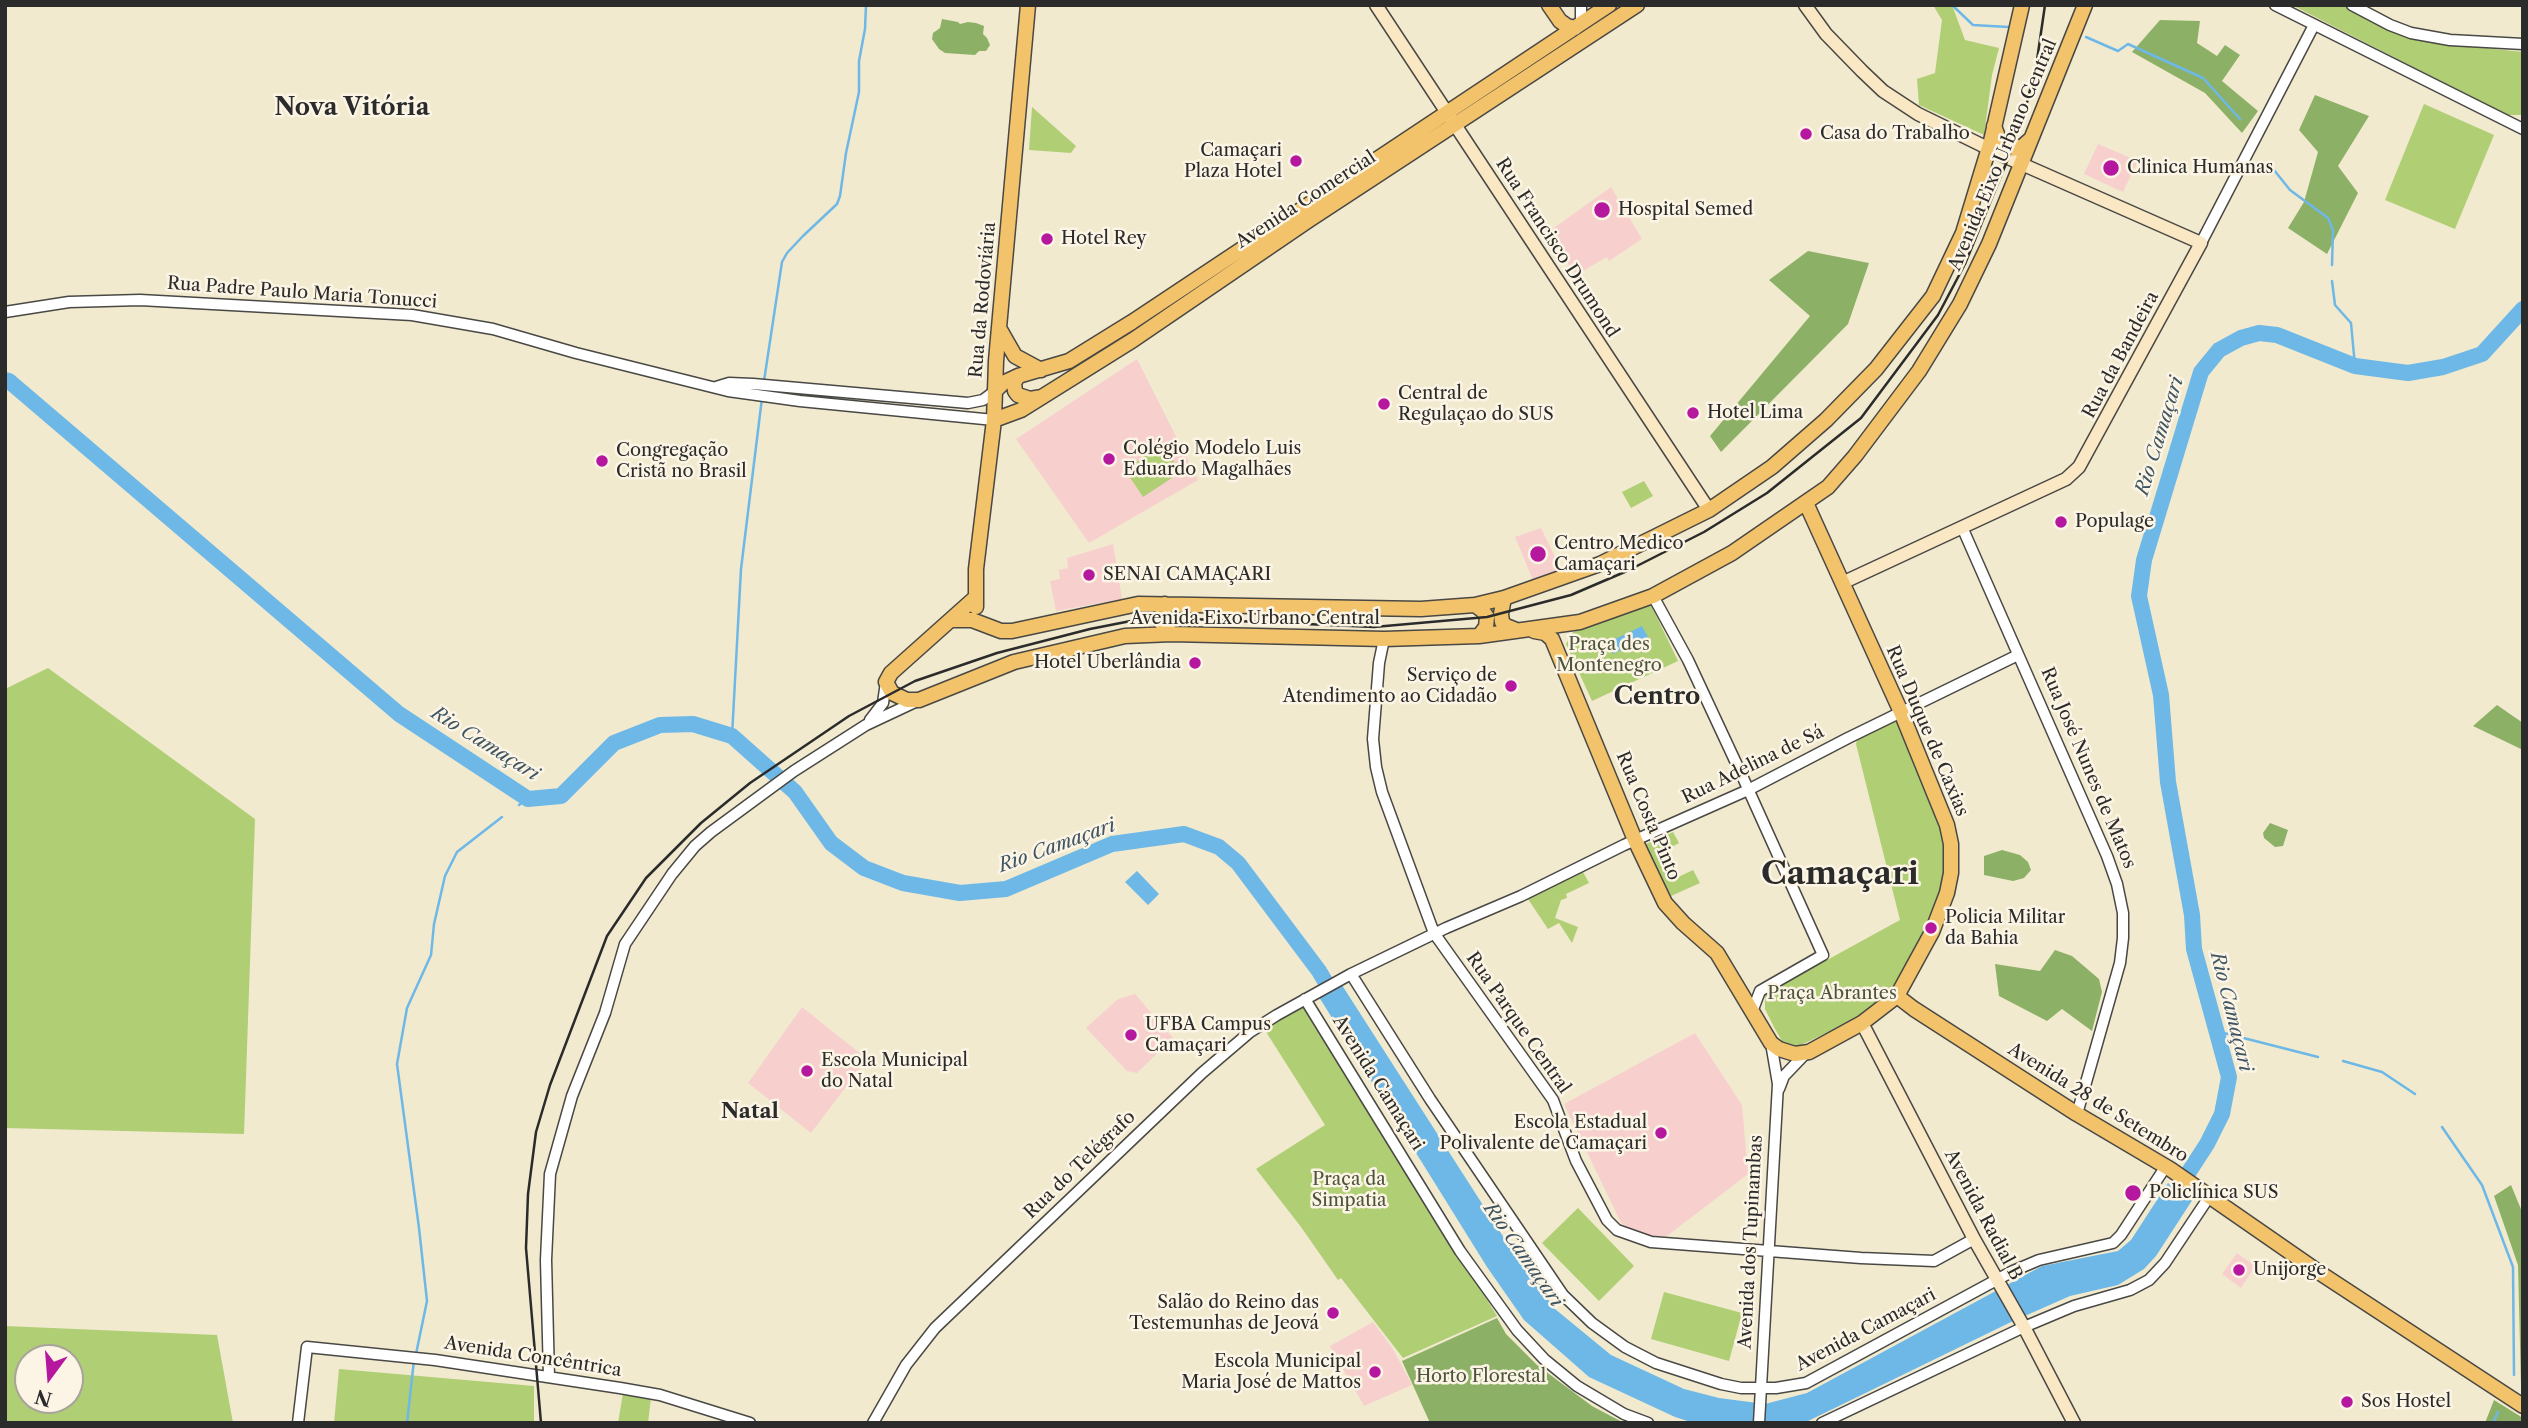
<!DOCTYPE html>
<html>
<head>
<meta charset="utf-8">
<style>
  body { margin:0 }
  #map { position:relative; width:2528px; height:1428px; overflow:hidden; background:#f1eacf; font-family:"Libre Caslon Text",serif }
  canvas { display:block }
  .frame { position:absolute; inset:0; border:7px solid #2b2b2b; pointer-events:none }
  .north { position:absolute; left:14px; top:1344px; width:70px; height:70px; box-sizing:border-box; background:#fcf5e5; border:2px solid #a8a49b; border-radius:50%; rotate:196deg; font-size:19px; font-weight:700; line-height:28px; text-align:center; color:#2b2b2b }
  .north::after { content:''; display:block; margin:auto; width:24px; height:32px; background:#b5179e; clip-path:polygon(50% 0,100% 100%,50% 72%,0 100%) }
</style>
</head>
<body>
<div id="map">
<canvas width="2528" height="1428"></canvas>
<div class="frame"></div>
<div class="north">N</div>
</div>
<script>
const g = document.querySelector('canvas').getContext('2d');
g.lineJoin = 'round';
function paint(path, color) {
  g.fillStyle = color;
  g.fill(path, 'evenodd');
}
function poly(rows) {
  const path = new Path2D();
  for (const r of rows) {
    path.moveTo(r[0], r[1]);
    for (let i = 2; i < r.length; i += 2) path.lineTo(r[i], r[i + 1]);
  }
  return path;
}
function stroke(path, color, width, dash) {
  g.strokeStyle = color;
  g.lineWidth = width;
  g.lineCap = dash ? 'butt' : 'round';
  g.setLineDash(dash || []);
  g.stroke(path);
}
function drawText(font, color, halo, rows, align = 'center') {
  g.font = font + ' "Libre Caslon Text",serif';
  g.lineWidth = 5;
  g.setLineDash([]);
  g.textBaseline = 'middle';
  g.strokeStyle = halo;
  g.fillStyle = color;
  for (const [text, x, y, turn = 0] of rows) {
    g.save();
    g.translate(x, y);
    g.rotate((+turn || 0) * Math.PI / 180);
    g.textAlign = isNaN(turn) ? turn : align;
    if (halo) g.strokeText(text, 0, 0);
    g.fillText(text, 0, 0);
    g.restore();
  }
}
const built = poly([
  [2098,144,2138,161,2123,192,2084,174],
  [1611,187,1642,239,1609,261,1607,257,1576,275,1547,233],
  [1137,359,1198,480,1089,543,1016,439],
  [1541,528,1562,571,1533,580,1515,537],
  [1113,544,1122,599,1056,611,1050,581,1060,579,1059,570,1068,568,1067,558],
  [1135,994,1173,1038,1137,1073,1127,1071,1086,1028,1118,999],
  [802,1007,867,1059,811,1133,748,1083],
  [1695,1033,1742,1105,1748,1174,1667,1236,1646,1238,1621,1223,1564,1104],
  [2237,1253,2255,1266,2241,1288,2222,1274],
  [1373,1322,1393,1349,1412,1385,1364,1406,1330,1346]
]);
const green = poly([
  [1933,5,1952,5,1965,40,1999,48,1992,75,1984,135,1919,105,1917,79,1935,73,1942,20],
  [2292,5,2346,5,2383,27,2428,42,2523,52,2523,115,2507,115],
  [2424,104,2494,135,2455,229,2385,200],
  [1032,107,1076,146,1071,153,1029,150],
  [1162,444,1181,472,1143,497,1125,470],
  [1644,481,1653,496,1631,508,1622,492],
  [1651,605,1678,661,1592,701,1566,644,1573,632],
  [48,668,255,819,244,1134,5,1128,5,689],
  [1900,719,1945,833,1947,865,1941,892,1933,915,1888,997,1863,1015,1795,1048,1784,1044,1775,1029,1765,1009,1765,994,1900,920,1856,744,1857,740],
  [1673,832,1679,843,1659,854,1672,880,1693,870,1700,883,1671,896,1644,845],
  [1583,872,1589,883,1566,894,1567,898,1561,900,1555,918,1578,927,1572,943,1559,923,1548,929,1528,899],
  [1303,998,1497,1316,1403,1358,1341,1278,1338,1280,1301,1227,1256,1169,1325,1125,1263,1027],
  [1578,1208,1634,1266,1599,1301,1542,1243],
  [1664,1292,1742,1313,1729,1361,1651,1339],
  [5,1326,217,1335,233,1423,5,1423],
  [28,1358,70,1358,70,1400,28,1400],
  [339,1369,534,1386,534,1423,334,1423],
  [623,1393,651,1398,648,1423,618,1423]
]);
const forest = poly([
  [942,19,958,22,960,24,968,22,976,23,984,26,983,34,987,38,990,45,986,51,979,51,975,55,945,53,939,49,932,39,933,33,940,28],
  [2160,20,2200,21,2197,43,2217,56,2225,45,2240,55,2222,81,2258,111,2242,133,2205,93,2132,52],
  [2315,95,2369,116,2338,166,2358,193,2327,254,2288,228,2304,202,2318,152,2299,130],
  [1808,251,1869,263,1848,324,1721,452,1710,436,1810,316,1769,280],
  [2497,705,2523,723,2523,750,2473,726],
  [2270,823,2288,830,2283,846,2275,847,2264,838,2263,833],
  [2002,850,2020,855,2028,862,2031,870,2024,878,2013,881,1984,875,1984,856],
  [2055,950,2072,956,2099,979,2102,992,2092,1031,2062,1009,2047,1021,1999,996,1995,964,2040,971],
  [2511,1185,2523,1214,2523,1386,2521,1385,2518,1265,2494,1196],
  [1497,1318,1506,1334,1537,1365,1592,1406,1624,1423,1430,1423,1402,1361],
  [2494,1400,2523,1418,2523,1423,2485,1423]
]);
const water = poly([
  [1642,626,1648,637,1613,654,1607,643],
  [1137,871,1159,894,1148,905,1125,882],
  [1340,982,1506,1241,1555,1309,1611,1355,1684,1389,1719,1398,1765,1404,1807,1393,2042,1266,2118,1251,2131,1240,2168,1183,2193,1199,2156,1256,2144,1269,2118,1285,2070,1296,2009,1323,1804,1423,1694,1423,1675,1417,1589,1377,1524,1320,1487,1267,1319,997]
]);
const stream = poly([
  [1952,5,1973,25,2008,27],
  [2086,37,2118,51,2128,44,2203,78,2240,119],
  [2270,165,2290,190,2328,218,2333,230,2332,265],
  [2332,281,2335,305,2351,323,2355,366],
  [764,381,782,262,787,253,803,236,837,204,840,196,846,153,859,92,859,61,865,29,866,5],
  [732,736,741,569,762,398],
  [519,805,528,799],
  [2216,1031,2318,1057],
  [2343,1061,2382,1072,2415,1094],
  [2442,1127,2482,1185,2513,1267,2514,1375],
  [416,1354,427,1301,419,1228,397,1064,407,1008,431,955,434,924,445,876,457,852,502,817],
  [407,1423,414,1360],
  [2493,1423,2498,1412]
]);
const river = poly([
  [5,380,9,381,399,714,528,799,561,796,614,743,660,725,693,724,732,736,795,792,831,843,864,868,903,883,960,893,1006,889,1112,844,1184,834,1219,847,1238,863,1319,971,1335,998],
  [2166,1207,2207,1144,2222,1114,2229,1077,2194,949,2192,915,2168,782,2161,695,2139,596,2144,560,2201,372,2219,350,2241,338,2259,333,2277,335,2355,366,2408,373,2443,367,2482,354,2523,309]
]);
const tertiary = poly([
  [1581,5,1581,23],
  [2275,5,2523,129],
  [2352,5,2390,25,2411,33,2450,40,2523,44],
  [2201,243,2314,25],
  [5,312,69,302,140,300,412,315,493,329,576,353,728,391,800,401,994,420],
  [716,387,729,383,753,384,968,403,983,400,995,391],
  [1962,527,2107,856,2117,884,2123,913,2123,938,2120,963,2077,1114],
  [1653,596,1688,660,1744,780,1823,955,1760,991,1752,1012],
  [1384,639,1379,663,1373,739,1376,767,1382,792,1431,925,1434,933,1553,1100,1576,1161,1607,1220,1617,1230,1651,1242,1861,1258,1934,1261,1974,1239],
  [870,720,883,703,886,682],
  [1351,974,1430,1099,1563,1295,1592,1323,1625,1347,1656,1363,1721,1384,1741,1388,1776,1388,1806,1383,2013,1271,2039,1260,2113,1243,2121,1235,2166,1166],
  [1305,999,1460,1251,1517,1330,1544,1359,1577,1386,1624,1414,1648,1423],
  [1779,1089,1784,1076,1807,1052],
  [549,1377,546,1260,550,1174,572,1096,605,1013,625,944,672,874,695,846,711,832,794,771,866,725,915,702],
  [298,1423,307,1347,435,1360,620,1388,660,1395,750,1423],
  [873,1423,906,1365,935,1328,1202,1073,1250,1032,1277,1015,1351,974,1446,928,1521,896,1624,845,1748,790,1848,738,2018,655],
  [1759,1423,1778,1084,1771,1043],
  [1822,1423,2024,1327,2074,1306,2130,1290,2149,1280,2165,1263,2209,1197]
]);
const secondary = poly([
  [1376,5,1709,510],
  [1805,5,1826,34,1862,71,1883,91,1918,114,2008,158,2201,243,2079,467,2066,479,1842,583],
  [1862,1023,1974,1239,2024,1327,2074,1423]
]);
const primary = poly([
  [1549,5,1560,21,1567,26,1575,28],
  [1994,126,2000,142,2012,149,2023,146,2031,139],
  [999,328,1015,356,1041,370],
  [1018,376,1014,383,1015,391,1018,395,1030,399,1042,397],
  [995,391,1003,383,1018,376,1069,361,1132,322,1609,5],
  [994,420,1021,410,1133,340,1309,220,1637,5],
  [975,598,891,673,886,682,892,693,907,700,919,700,1014,662,1125,636,1172,634,1384,639,1479,636,1580,622,1653,596,1732,553,1828,487,1855,456,1919,371,1960,304,1989,244,2085,5],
  [1504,598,1501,614,1502,622,1506,626,1516,630],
  [1165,604,1161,622,1172,634],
  [1475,605,1482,610,1487,617,1486,627,1479,636],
  [976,607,976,569,994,420,996,361,1028,5],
  [953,620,972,620,1001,631,1012,631,1138,604,1421,609,1475,605,1504,598,1600,564,1709,510,1772,467,1826,420,1876,369,1933,296,1963,233,1991,141,2022,5],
  [1534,631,1545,633,1552,639,1635,840,1665,903,1683,923,1717,953,1771,1043,1779,1049,1795,1054,1809,1052,1862,1023,1897,996,1932,932,1947,893,1951,873,1951,844,1947,825,1901,712,1806,503],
  [1897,996,1914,1009,2077,1114,2170,1169,2320,1273,2523,1406]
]);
const rail = poly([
  [541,1423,526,1248,528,1194,536,1132,550,1085,607,936,646,878,701,823,750,783,849,716,915,681,997,653,1090,629,1141,619,1192,619,1374,627,1487,617,1571,595,1627,571,1704,532,1767,493,1861,418,1938,315,1965,264,2012,149,2026,107,2037,60,2045,5]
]);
const markers = [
  [1806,134,7,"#b5179e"],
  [1296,161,7,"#b5179e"],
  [2111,168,9,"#b5179e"],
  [1602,210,9,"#b5179e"],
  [1047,239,7,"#b5179e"],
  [1384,404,7,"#b5179e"],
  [1693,413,7,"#b5179e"],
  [1109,459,7,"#b5179e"],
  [602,461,7,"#b5179e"],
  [2061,522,7,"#b5179e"],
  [1538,554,9,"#b5179e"],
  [1089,575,7,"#b5179e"],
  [1195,663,7,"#b5179e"],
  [1511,686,7,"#b5179e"],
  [1931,928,7,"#b5179e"],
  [1131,1035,7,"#b5179e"],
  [807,1071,7,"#b5179e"],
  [1661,1133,7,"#b5179e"],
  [2133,1193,9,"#b5179e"],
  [2239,1270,7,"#b5179e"],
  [1333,1313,7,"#b5179e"],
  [1375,1372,7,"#b5179e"],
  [2347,1402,7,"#b5179e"]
];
const poiNames = [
  ["Casa do Trabalho",1820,134],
  ["Camaçari",1282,151,"right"],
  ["Plaza Hotel",1282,172,"right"],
  ["Clinica Humanas",2127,168],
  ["Hospital Semed",1618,210],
  ["Hotel Rey",1061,239],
  ["Central de",1398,394],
  ["Regulaçao do SUS",1398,415],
  ["Hotel Lima",1707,413],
  ["Colégio Modelo Luis",1123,449],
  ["Eduardo Magalhães",1123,470],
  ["Congregação",616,451],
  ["Cristã no Brasil",616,472],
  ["Populage",2075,522],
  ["Centro Medico",1554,544],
  ["Camaçari",1554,565],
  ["SENAI CAMAÇARI",1103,575],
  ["Hotel Uberlândia",1181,663,"right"],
  ["Serviço de",1497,676,"right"],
  ["Atendimento ao Cidadão",1497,697,"right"],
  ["Policia Militar",1945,918],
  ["da Bahia",1945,939],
  ["UFBA Campus",1145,1025],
  ["Camaçari",1145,1046],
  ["Escola Municipal",821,1061],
  ["do Natal",821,1082],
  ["Escola Estadual",1647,1123,"right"],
  ["Polivalente de Camaçari",1647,1144,"right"],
  ["Policlínica SUS",2149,1193],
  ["Unijorge",2253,1270],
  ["Salão do Reino das",1319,1303,"right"],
  ["Testemunhas de Jeová",1319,1324,"right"],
  ["Escola Municipal",1361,1362,"right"],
  ["Maria José de Mattos",1361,1383,"right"],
  ["Sos Hostel",2361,1402]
];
const streetNames = [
  ["Avenida Eixo Urbano Central",2003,155,-67],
  ["Avenida Comercial",1306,200,-33],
  ["Rua Francisco Drumond",1557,248,57],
  ["Rua Padre Paulo Maria Tonucci",302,293,4],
  ["Rua da Rodoviária",983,300,-85],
  ["Rua da Bandeira",2121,355,-62],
  ["Avenida Eixo Urbano Central",1255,619],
  ["Rua Duque de Caxias",1927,731,67],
  ["Rua Adelina de Sá",1753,765,-26],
  ["Rua José Nunes de Matos",2088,768,67],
  ["Rua Costa Pinto",1648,816,67],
  ["Rua Parque Central",1518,1023,55],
  ["Avenida Camaçari",1378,1083,58],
  ["Avenida 28 de Setembro",2098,1103,32],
  ["Rua do Telégrafo",1080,1165,-44],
  ["Avenida Radial B",1983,1215,62],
  ["Avenida dos Tupinambas",1751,1242,-87],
  ["Avenida Camaçari",1866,1330,-28],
  ["Avenida Concêntrica",533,1357,9]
];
const parkNames = [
  ["Praça des",1609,645],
  ["Montenegro",1609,666],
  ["Praça Abrantes",1832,994],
  ["Praça da",1349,1180],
  ["Simpatia",1349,1201],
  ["Horto Florestal",1481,1377]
];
const waterNames = [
  ["Rio Camaçari",2160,436,-73],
  ["Rio Camaçari",485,744,32],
  ["Rio Camaçari",1057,846,-20],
  ["Rio Camaçari",2231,1012,76],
  ["Rio Camaçari",1523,1255,55]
];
const quarterNames = [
  ["Natal",750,1112]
];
const districtNames = [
  ["Nova Vitória",352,108],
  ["Centro",1657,697]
];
const townNames = [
  ["Camaçari",1840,875]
];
paint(built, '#f7d0ce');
paint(green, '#b0ce74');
paint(forest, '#8cb166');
paint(water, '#6eb8e7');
stroke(stream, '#6eb8e7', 2.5);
stroke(river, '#6eb8e7', 16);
stroke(tertiary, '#494844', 13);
stroke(secondary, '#494844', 15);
stroke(primary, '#494844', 17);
stroke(tertiary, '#fff', 10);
stroke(secondary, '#fae7c3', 12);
stroke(primary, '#f2c36a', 14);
stroke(rail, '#2b2b2b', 2.5);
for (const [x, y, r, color] of markers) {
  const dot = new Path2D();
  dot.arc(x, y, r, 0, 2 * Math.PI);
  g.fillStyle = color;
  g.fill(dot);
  stroke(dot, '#fcf5e5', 2.5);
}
drawText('18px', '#2b2b2b', '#fcf5e5', poiNames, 'left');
drawText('18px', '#2b2b2b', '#fcf5e5', streetNames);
drawText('18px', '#4c543d', '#fcf5e5', parkNames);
drawText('italic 19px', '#3f5563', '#fcf5e5', waterNames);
drawText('bold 21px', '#2b2b2b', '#fcf5e5', quarterNames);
drawText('bold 24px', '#2b2b2b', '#fcf5e5', districtNames);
drawText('bold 32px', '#2b2b2b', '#fcf5e5', townNames);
</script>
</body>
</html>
